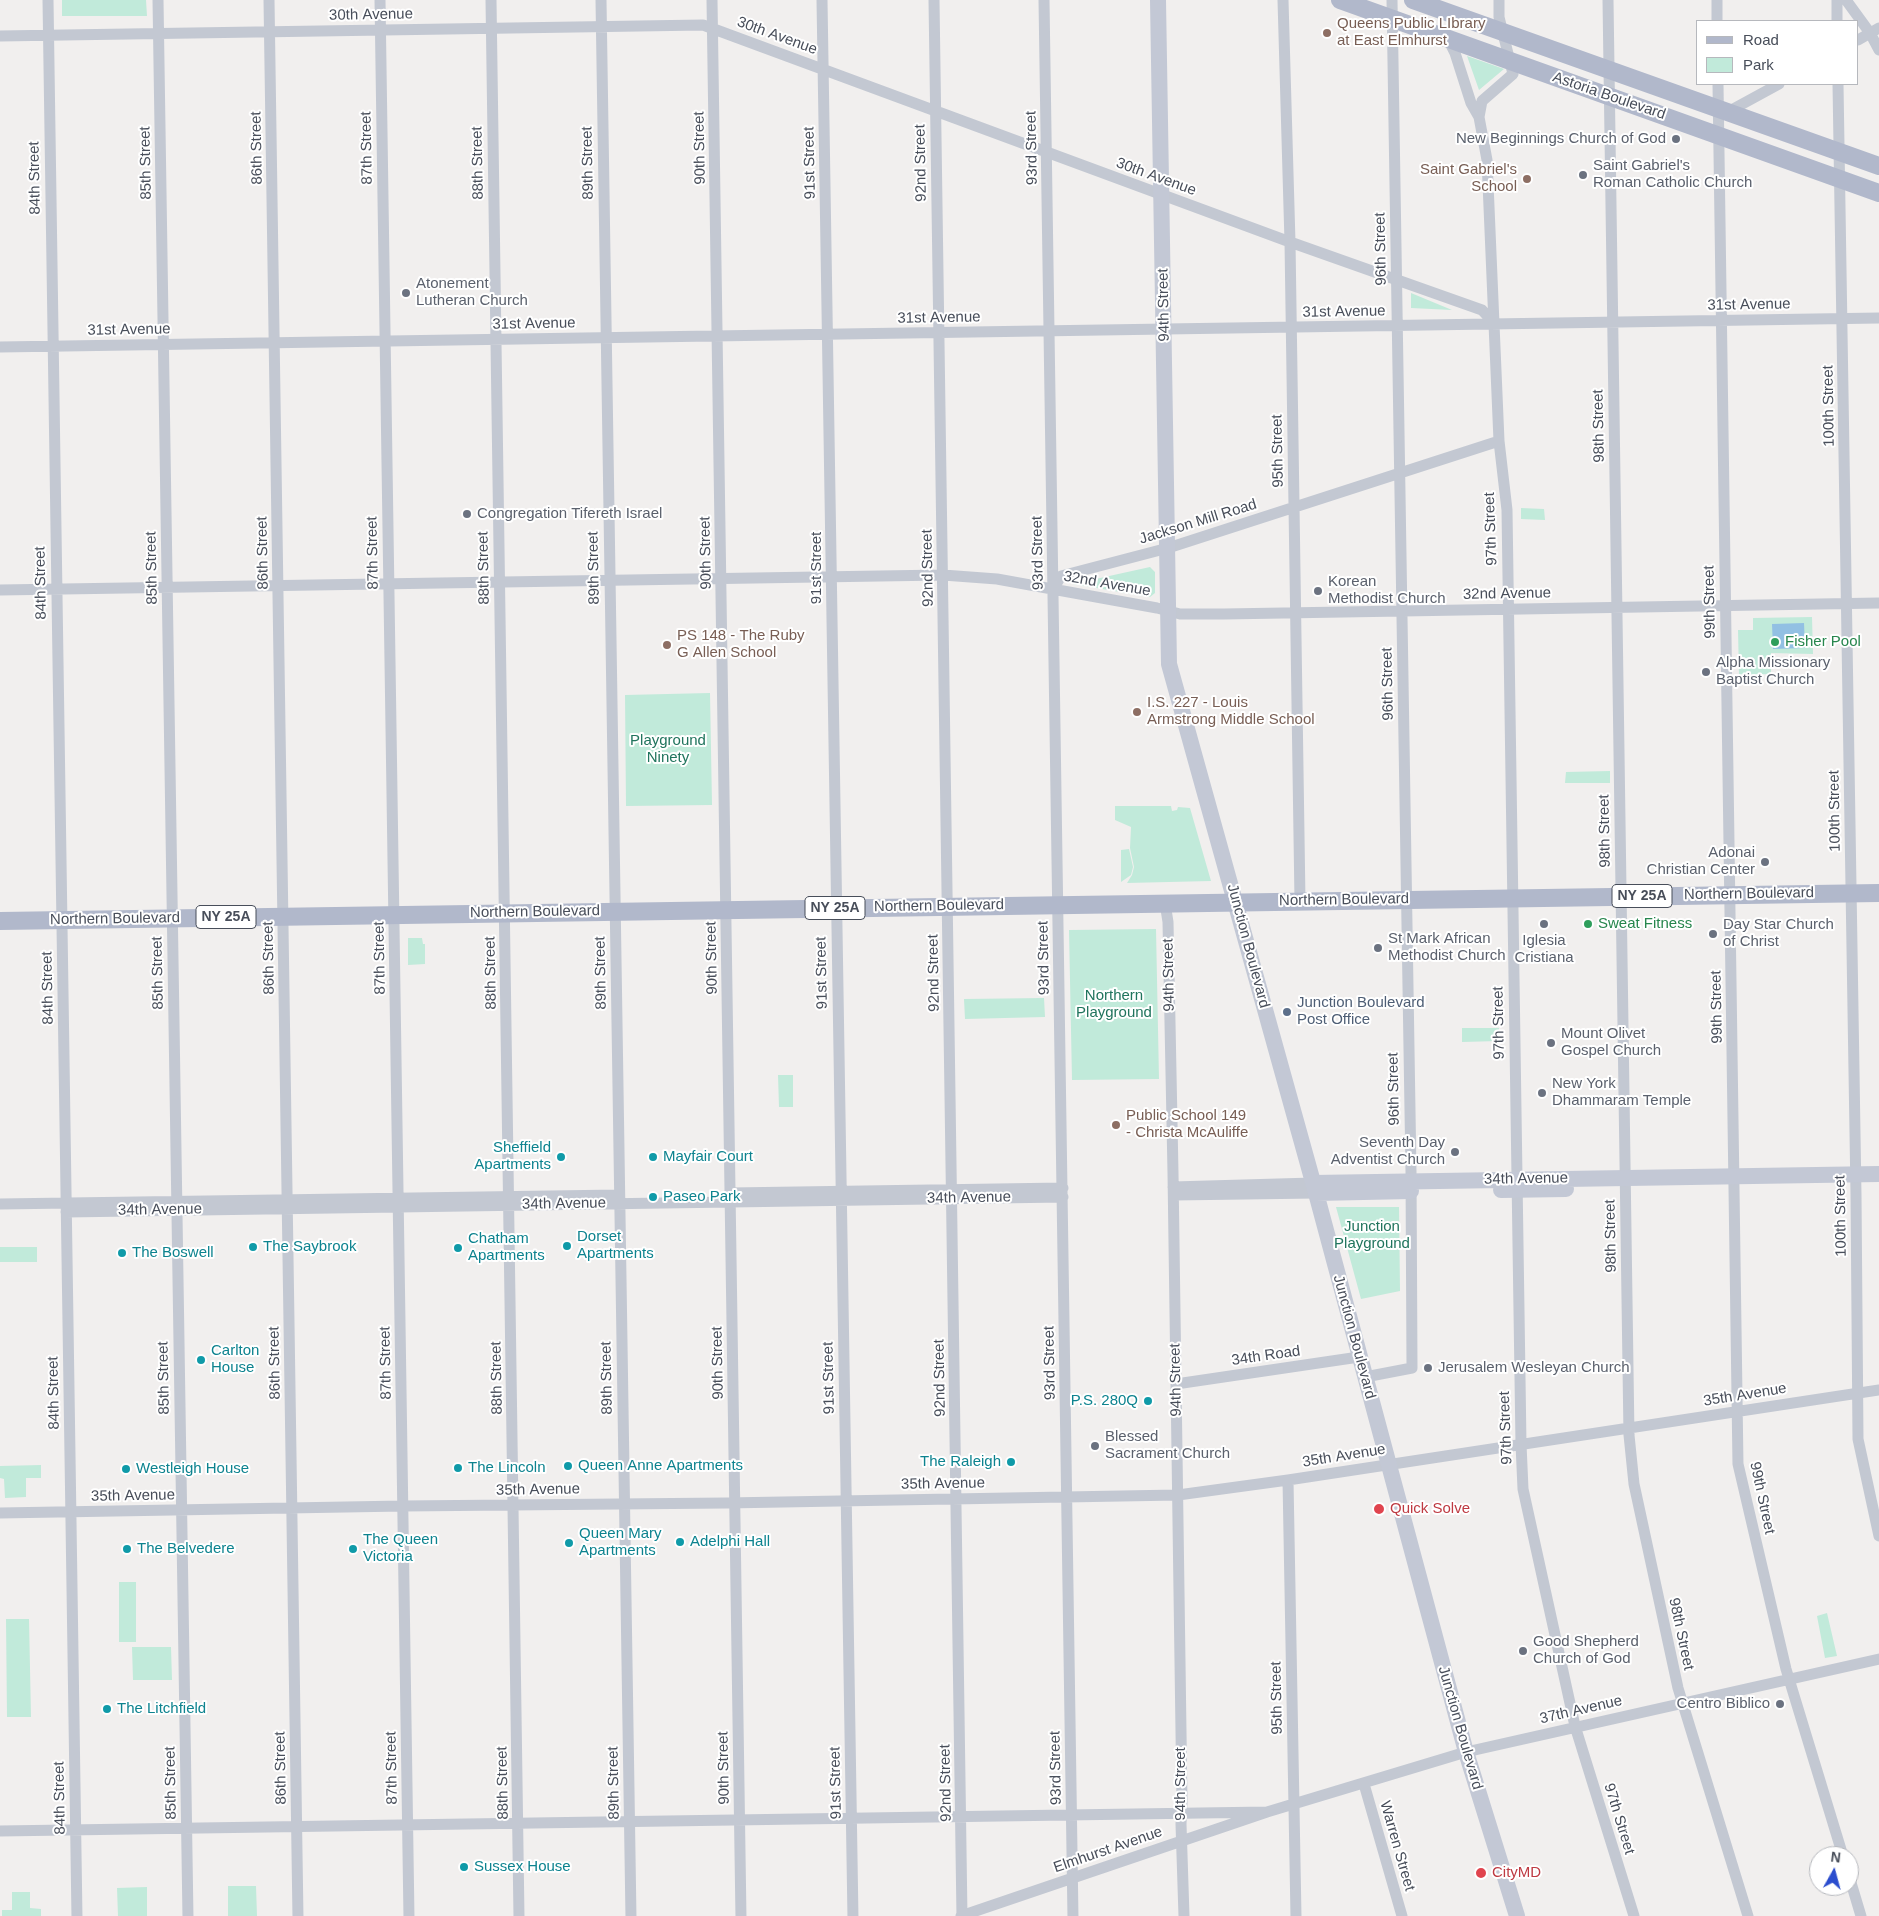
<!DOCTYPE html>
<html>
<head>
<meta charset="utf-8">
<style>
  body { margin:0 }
  #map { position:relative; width:1879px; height:1916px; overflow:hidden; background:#f1efee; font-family:Helvetica,sans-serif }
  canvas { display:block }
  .legend { position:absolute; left:1696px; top:20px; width:162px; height:65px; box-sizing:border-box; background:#fff; border:1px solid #b6b8bd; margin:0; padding:6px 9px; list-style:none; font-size:15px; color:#484e5a }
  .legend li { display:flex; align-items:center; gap:10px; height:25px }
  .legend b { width:25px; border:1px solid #b6b8bd }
  .north { position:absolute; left:1809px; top:1846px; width:50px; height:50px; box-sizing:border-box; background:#fff; border:1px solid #b6b8bd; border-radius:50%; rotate:7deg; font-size:14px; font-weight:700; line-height:20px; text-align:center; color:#484e5a }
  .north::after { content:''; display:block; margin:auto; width:18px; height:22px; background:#2b4dce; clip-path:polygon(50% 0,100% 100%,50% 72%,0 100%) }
</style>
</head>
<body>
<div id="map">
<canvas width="1879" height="1916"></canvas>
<ul class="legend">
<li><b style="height:6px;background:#b1b8cb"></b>Road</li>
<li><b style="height:14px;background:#c1eada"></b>Park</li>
</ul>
<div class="north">N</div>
</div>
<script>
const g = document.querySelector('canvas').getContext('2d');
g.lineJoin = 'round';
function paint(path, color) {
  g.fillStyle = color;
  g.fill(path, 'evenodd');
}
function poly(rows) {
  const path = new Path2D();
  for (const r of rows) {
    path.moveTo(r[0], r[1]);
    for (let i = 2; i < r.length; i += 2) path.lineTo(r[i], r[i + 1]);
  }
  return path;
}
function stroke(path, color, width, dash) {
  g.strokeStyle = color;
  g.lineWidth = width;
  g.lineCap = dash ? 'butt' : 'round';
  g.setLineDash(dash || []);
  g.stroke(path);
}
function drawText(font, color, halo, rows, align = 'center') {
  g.font = font + ' Helvetica,sans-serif';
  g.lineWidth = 4;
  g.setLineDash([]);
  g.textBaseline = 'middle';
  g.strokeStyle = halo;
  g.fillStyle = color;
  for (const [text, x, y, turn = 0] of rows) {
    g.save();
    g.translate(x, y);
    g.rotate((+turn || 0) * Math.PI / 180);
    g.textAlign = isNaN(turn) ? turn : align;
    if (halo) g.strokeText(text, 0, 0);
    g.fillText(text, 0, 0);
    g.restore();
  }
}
const green = poly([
  [62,0,146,0,147,16,62,16],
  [1467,56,1504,69,1479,90],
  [1411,293,1452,310,1411,308],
  [1521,508,1544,509,1545,520,1521,519],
  [1150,567,1155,572,1155,593,1150,597,1073,584],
  [1812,617,1813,654,1771,653,1771,674,1739,675,1738,630,1753,630,1753,618],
  [710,693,712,805,626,806,625,695],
  [1610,771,1610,783,1565,783,1566,772],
  [1115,806,1171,806,1172,811,1177,810,1178,807,1190,808,1211,881,1127,883,1132,875,1134,867,1130,848,1131,827,1115,820],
  [1129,849,1133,867,1131,875,1121,882,1121,850],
  [1156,929,1159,1079,1072,1080,1069,930],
  [408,938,422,938,423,944,425,944,425,964,408,965],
  [1044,998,1045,1017,965,1019,964,999],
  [1462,1028,1499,1028,1499,1041,1462,1042],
  [778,1075,793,1075,793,1107,779,1107],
  [1336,1207,1399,1207,1400,1291,1361,1299],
  [0,1247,37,1247,37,1262,0,1262],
  [41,1465,41,1478,26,1478,26,1497,5,1498,4,1479,0,1478,0,1466],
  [119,1582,136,1582,136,1642,119,1642],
  [1827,1613,1837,1656,1825,1658,1817,1616],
  [29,1619,31,1717,7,1717,6,1619],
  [132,1647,171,1647,172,1680,133,1680],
  [228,1886,256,1886,257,1916,228,1916],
  [147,1887,147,1916,118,1916,117,1888],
  [12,1892,30,1892,30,1908,41,1909,41,1916,2,1916,2,1910,12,1910]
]);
const water = poly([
  [1804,623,1805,648,1773,649,1772,624]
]);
const street = poly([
  [48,0,77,1916],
  [158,0,188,1916],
  [269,0,298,1916],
  [380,0,409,1916],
  [491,0,519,1916],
  [601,0,631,1916],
  [712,0,741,1916],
  [822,0,853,1916],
  [934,0,962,1916],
  [1044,0,1073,1916],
  [1283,0,1290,242,1300,901],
  [1608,0,1629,1435,1634,1484,1678,1688,1748,1916],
  [1717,0,1717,21],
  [1837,0,1837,21],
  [1846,0,1870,33,1879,50],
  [0,36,703,25,1290,242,1482,310,1495,324],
  [1448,39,1455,53,1471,103,1479,117,1487,160,1499,441,1507,510,1521,1444,1523,1489,1575,1726,1634,1916],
  [1858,40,1879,28],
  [1718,84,1738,1464,1786,1669,1843,1856],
  [1838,84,1856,1194,1858,1439,1879,1536],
  [1724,114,1779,84],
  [1479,117,1482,101,1513,74,1499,17,1499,0],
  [0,347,1879,318],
  [1054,588,1061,576,1168,548,1499,441],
  [0,590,943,575,997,579,1157,608,1180,614,1224,614,1879,603],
  [1165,903,1168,922,1173,1173,1182,1801,1181,1824,1184,1916],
  [1173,1187,1313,1183],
  [731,1193,1063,1188],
  [1174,1195,1316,1193],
  [0,1204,619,1195],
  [66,1212,1063,1197],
  [1365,1377,1412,1368,1411,1171,1392,0],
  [1176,1384,1359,1357],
  [1288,1480,1296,1916],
  [0,1513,403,1506,726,1503,1178,1495,1288,1480,1879,1390],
  [1364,1784,1402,1916],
  [0,1831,1267,1812],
  [1849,1876,1861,1916],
  [961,1916,1267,1812,1466,1752,1879,1659]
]);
const secondary = poly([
  [1158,0,1169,664,1316,1193,1466,1752,1517,1916],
  [1313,1183,1879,1174],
  [1501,1190,1566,1189],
  [1316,1193,1411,1191]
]);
const primary = poly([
  [1340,0,1879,193],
  [1413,0,1879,166],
  [0,921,1879,893]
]);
const markers = [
  [1327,33,5,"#8d6e63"],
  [1676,139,5,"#6b7280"],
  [1583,175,5,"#6b7280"],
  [1527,179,5,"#8d6e63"],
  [406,293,5,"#6b7280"],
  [467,514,5,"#6b7280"],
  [1318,591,5,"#6b7280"],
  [1775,642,5,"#2e9e5b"],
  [667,645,5,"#8d6e63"],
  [1706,672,5,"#6b7280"],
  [1137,712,5,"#8d6e63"],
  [1765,862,5,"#6b7280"],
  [1544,924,5,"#6b7280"],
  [1588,924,5,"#2e9e5b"],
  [1713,934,5,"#6b7280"],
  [1378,948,5,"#6b7280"],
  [1287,1012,5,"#5c6f8a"],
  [1551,1043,5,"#6b7280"],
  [1542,1093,5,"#6b7280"],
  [1116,1125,5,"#8d6e63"],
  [1455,1152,5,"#6b7280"],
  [561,1157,5,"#0f9aa8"],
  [653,1157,5,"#0f9aa8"],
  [653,1197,5,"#0f9aa8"],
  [567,1246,5,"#0f9aa8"],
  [253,1247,5,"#0f9aa8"],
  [458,1248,5,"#0f9aa8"],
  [122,1253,5,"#0f9aa8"],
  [201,1360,5,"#0f9aa8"],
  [1428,1368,5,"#6b7280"],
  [1148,1401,5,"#0f9aa8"],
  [1095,1446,5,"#6b7280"],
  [1011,1462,5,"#0f9aa8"],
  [568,1466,5,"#0f9aa8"],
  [458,1468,5,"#0f9aa8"],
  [126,1469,5,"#0f9aa8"],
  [1379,1509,6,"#e0444e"],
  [680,1542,5,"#0f9aa8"],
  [569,1543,5,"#0f9aa8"],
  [127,1549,5,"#0f9aa8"],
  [353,1549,5,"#0f9aa8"],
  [1523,1651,5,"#6b7280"],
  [1780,1704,5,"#6b7280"],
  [107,1709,5,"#0f9aa8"],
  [464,1867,5,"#0f9aa8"],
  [1481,1873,6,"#e0444e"]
];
const shields = [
  [1642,896,60],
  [835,908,60],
  [226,917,60]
];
const shieldNames = [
  ["NY 25A",1642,896],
  ["NY 25A",835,908],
  ["NY 25A",226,917]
];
const streetNames = [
  ["30th Avenue",371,15,-1],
  ["30th Avenue",777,36,20],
  ["Astoria Boulevard",1609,96,19],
  ["86th Street",257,148,-91],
  ["87th Street",367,148,-91],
  ["90th Street",700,148,-91],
  ["93rd Street",1032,148,-91],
  ["85th Street",146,163,-91],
  ["88th Street",478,163,-91],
  ["89th Street",588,163,-91],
  ["91st Street",810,163,-91],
  ["92nd Street",921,163,-91],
  ["30th Avenue",1156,177,20],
  ["84th Street",35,178,-91],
  ["96th Street",1381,249,-91],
  ["94th Street",1164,305,-91],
  ["31st Avenue",1749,305,-1],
  ["31st Avenue",1344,312,-1],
  ["31st Avenue",939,318,-1],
  ["31st Avenue",534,324,-1],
  ["31st Avenue",129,330,-1],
  ["100th Street",1829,406,-91],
  ["98th Street",1599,426,-91],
  ["95th Street",1278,451,-91],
  ["Jackson Mill Road",1198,522,-17],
  ["97th Street",1491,529,-92],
  ["86th Street",263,553,-91],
  ["87th Street",373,553,-91],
  ["90th Street",706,553,-91],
  ["93rd Street",1038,553,-91],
  ["85th Street",152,568,-91],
  ["88th Street",484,568,-91],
  ["89th Street",594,568,-91],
  ["91st Street",817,568,-90],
  ["92nd Street",928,568,-91],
  ["84th Street",41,583,-91],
  ["32nd Avenue",1107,584,10],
  ["32nd Avenue",1507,594,-1],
  ["99th Street",1710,602,-91],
  ["96th Street",1388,684,-91],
  ["100th Street",1835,811,-91],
  ["98th Street",1605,831,-91],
  ["Northern Boulevard",1749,894,-1],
  ["Northern Boulevard",1344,900,-1],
  ["Northern Boulevard",939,906,-1],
  ["Northern Boulevard",535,912,-1],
  ["Northern Boulevard",115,919,-1],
  ["Junction Boulevard",1248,946,75],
  ["86th Street",269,958,-91],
  ["87th Street",380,958,-91],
  ["90th Street",712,958,-91],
  ["93rd Street",1044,958,-91],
  ["85th Street",158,973,-91],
  ["88th Street",491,973,-91],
  ["89th Street",601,973,-91],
  ["91st Street",822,973,-91],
  ["92nd Street",934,973,-91],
  ["94th Street",1169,975,-91],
  ["84th Street",48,988,-91],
  ["99th Street",1717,1007,-91],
  ["97th Street",1499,1023,-91],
  ["96th Street",1394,1089,-91],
  ["34th Avenue",1526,1179,-1],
  ["34th Avenue",969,1198,-1],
  ["34th Avenue",564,1204,-1],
  ["34th Avenue",160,1210,-1],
  ["100th Street",1841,1216,-91],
  ["98th Street",1611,1236,-91],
  ["Junction Boulevard",1354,1337,75],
  ["34th Road",1266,1356,-8],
  ["86th Street",275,1363,-91],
  ["87th Street",386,1363,-91],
  ["90th Street",718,1363,-91],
  ["93rd Street",1050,1363,-91],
  ["85th Street",164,1378,-91],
  ["88th Street",497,1378,-91],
  ["89th Street",607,1378,-91],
  ["91st Street",829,1378,-91],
  ["92nd Street",940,1378,-91],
  ["94th Street",1176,1380,-91],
  ["84th Street",54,1393,-91],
  ["35th Avenue",1745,1395,-9],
  ["97th Street",1506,1428,-92],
  ["35th Avenue",1344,1456,-9],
  ["35th Avenue",943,1484,-1],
  ["35th Avenue",538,1490,-1],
  ["35th Avenue",133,1496,-1],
  ["99th Street",1762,1498,78],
  ["98th Street",1681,1634,78],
  ["95th Street",1277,1698,-91],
  ["37th Avenue",1581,1710,-13],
  ["Junction Boulevard",1460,1728,74],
  ["86th Street",281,1768,-91],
  ["87th Street",392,1768,-91],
  ["90th Street",724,1768,-91],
  ["93rd Street",1056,1768,-91],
  ["85th Street",171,1783,-91],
  ["88th Street",503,1783,-91],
  ["89th Street",614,1783,-91],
  ["91st Street",836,1783,-91],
  ["92nd Street",946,1783,-91],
  ["94th Street",1181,1784,-90],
  ["84th Street",60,1798,-91],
  ["97th Street",1619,1819,73],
  ["Warren Street",1397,1846,74],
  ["Elmhurst Avenue",1108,1850,-19]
];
const educationNames = [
  ["Queens Public LIbrary",1337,24],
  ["at East Elmhurst",1337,41],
  ["Saint Gabriel's",1517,170,"right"],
  ["School",1517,187,"right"],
  ["PS 148 - The Ruby",677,636],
  ["G Allen School",677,653],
  ["I.S. 227 - Louis",1147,703],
  ["Armstrong Middle School",1147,720],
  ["Public School 149",1126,1116],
  ["- Christa McAuliffe",1126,1133]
];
const worshipNames = [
  ["New Beginnings Church of God",1666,139,"right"],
  ["Saint Gabriel's",1593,166],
  ["Roman Catholic Church",1593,183],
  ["Atonement",416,284],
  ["Lutheran Church",416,301],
  ["Congregation Tifereth Israel",477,514],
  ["Korean",1328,582],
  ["Methodist Church",1328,599],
  ["Alpha Missionary",1716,663],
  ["Baptist Church",1716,680],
  ["Adonai",1755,853,"right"],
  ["Christian Center",1755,870,"right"],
  ["Day Star Church",1723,925],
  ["of Christ",1723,942],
  ["St Mark African",1388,939],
  ["Methodist Church",1388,956],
  ["Iglesia",1544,941,"center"],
  ["Cristiana",1544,958,"center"],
  ["Mount Olivet",1561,1034],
  ["Gospel Church",1561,1051],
  ["New York",1552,1084],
  ["Dhammaram Temple",1552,1101],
  ["Seventh Day",1445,1143,"right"],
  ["Adventist Church",1445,1160,"right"],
  ["Jerusalem Wesleyan Church",1438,1368],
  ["Blessed",1105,1437],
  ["Sacrament Church",1105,1454],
  ["Good Shepherd",1533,1642],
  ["Church of God",1533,1659],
  ["Centro Biblico",1770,1704,"right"]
];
const leisureNames = [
  ["Fisher Pool",1785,642],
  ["Sweat Fitness",1598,924]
];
const parkNames = [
  ["Playground",668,741],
  ["Ninety",668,758],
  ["Northern",1114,996],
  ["Playground",1114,1013],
  ["Junction",1372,1227],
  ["Playground",1372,1244]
];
const serviceNames = [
  ["Junction Boulevard",1297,1003],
  ["Post Office",1297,1020]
];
const cultureNames = [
  ["Sheffield",551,1148,"right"],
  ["Apartments",551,1165,"right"],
  ["Mayfair Court",663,1157],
  ["Paseo Park",663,1197],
  ["Dorset",577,1237],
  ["Apartments",577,1254],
  ["Chatham",468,1239],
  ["Apartments",468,1256],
  ["The Saybrook",263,1247],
  ["The Boswell",132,1253],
  ["Carlton",211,1351],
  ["House",211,1368],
  ["P.S. 280Q",1138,1401,"right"],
  ["The Raleigh",1001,1462,"right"],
  ["Queen Anne Apartments",578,1466],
  ["The Lincoln",468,1468],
  ["Westleigh House",136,1469],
  ["Queen Mary",579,1534],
  ["Apartments",579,1551],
  ["The Queen",363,1540],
  ["Victoria",363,1557],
  ["Adelphi Hall",690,1542],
  ["The Belvedere",137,1549],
  ["The Litchfield",117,1709],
  ["Sussex House",474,1867]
];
const healthNames = [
  ["Quick Solve",1390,1509],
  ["CityMD",1492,1873]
];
paint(green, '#c1eada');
paint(water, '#92c0e3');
stroke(street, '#c3c8d2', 11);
stroke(secondary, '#c3c8d5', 16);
stroke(primary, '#b1b8cb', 18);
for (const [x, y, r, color] of markers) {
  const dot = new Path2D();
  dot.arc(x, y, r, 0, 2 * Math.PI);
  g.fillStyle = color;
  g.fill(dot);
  stroke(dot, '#fff', 2);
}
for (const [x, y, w] of shields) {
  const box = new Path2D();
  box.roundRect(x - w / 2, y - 11.5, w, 23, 4);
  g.fillStyle = '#fff';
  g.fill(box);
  stroke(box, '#484e5a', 1);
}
drawText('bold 14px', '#484e5a', null, shieldNames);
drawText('15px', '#484e5a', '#fff', streetNames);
drawText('15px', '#785e54', '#fff', educationNames, 'left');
drawText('15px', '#5b616d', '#fff', worshipNames, 'left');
drawText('15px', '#27864d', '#fff', leisureNames, 'left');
drawText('15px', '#20745d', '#fff', parkNames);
drawText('15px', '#4e5e75', '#fff', serviceNames, 'left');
drawText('15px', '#0d838f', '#fff', cultureNames, 'left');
drawText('15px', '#be3a42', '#fff', healthNames, 'left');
</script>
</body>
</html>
